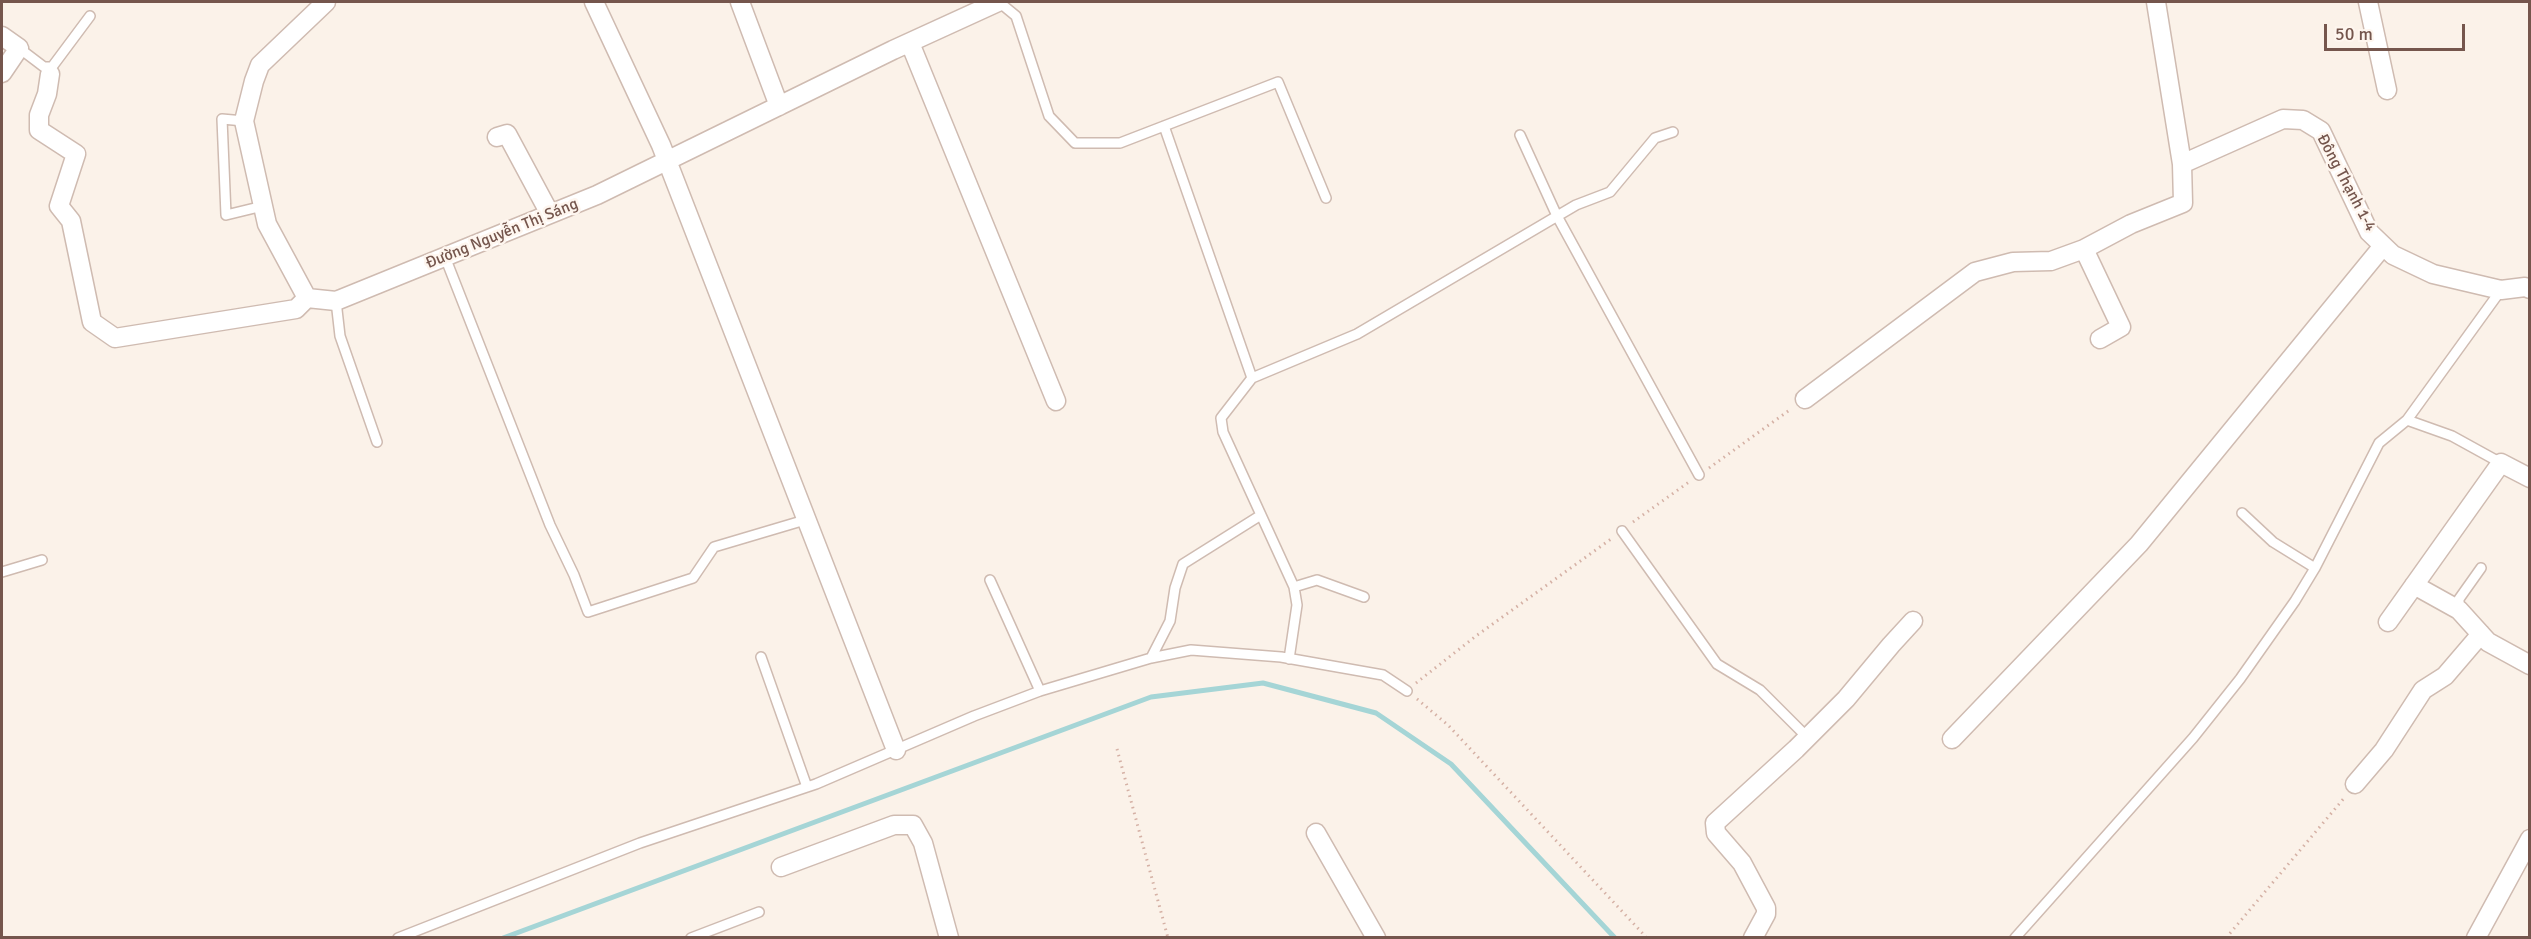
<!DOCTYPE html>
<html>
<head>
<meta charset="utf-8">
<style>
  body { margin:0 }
  #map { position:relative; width:2531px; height:939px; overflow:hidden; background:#fbf2e9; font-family:Signika,sans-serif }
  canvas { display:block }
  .frame { position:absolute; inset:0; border:3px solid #75564d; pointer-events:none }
  .scale { position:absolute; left:2324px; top:24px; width:141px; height:27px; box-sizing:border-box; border:3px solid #75564d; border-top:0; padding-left:8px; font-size:18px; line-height:21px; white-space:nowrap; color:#75564d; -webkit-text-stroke:4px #fef6ef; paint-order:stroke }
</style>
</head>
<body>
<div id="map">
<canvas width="2531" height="939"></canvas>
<div class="frame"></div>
<div class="scale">50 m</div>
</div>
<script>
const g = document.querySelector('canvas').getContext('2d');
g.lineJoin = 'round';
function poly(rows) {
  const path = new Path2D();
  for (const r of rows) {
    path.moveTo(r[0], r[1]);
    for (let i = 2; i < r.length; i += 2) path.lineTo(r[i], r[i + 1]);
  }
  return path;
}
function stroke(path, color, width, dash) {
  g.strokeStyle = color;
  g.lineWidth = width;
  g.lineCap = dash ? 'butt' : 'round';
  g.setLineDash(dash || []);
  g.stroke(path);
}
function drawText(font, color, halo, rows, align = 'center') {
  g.font = font + ' Signika,sans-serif';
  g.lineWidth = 5;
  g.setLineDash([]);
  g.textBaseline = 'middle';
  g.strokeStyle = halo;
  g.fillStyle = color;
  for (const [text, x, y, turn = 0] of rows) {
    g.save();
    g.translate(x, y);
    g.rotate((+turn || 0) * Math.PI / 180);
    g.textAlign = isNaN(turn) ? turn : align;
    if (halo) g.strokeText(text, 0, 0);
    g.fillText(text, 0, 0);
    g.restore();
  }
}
const stream = poly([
  [503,938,1151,697,1263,683,1376,713,1451,764,1615,938]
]);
const path = poly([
  [1709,468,1791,409],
  [1633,522,1689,482],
  [1416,683,1476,636,1611,539],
  [1417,699,1448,725,1647,938],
  [1117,749,1168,938],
  [2226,938,2345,797]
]);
const service = poly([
  [999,2,1016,16,1049,116,1075,143,1120,143,1278,82,1326,198],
  [19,48,44,67,52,67,90,16],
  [244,121,222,119,226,215,263,206],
  [1164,126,1252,378,1357,334,1576,205,1610,192,1655,138,1673,132],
  [1520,135,1557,216,1699,475],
  [445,257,550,525,574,575,588,612,693,578,714,547,805,520],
  [336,301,340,336,377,442],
  [1252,378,1221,418,1223,432,1294,587,1297,605,1289,659],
  [2407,420,2452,436,2501,463],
  [2242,513,2273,542,2315,568],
  [1622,531,1717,664,1760,690,1807,737],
  [2,572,42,560],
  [990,580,1040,691],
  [1294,587,1317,580,1364,597],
  [2459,610,2459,599,2481,568],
  [761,657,807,787],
  [1151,658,1170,621,1175,588,1183,564,1261,515],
  [398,938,640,843,816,784,974,716,1040,691,1151,658,1191,650,1281,657,1383,675,1407,691],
  [691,938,759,912],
  [2015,938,2193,738,2240,679,2295,601,2315,568,2379,443,2407,420,2501,290]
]);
const minor = poly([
  [326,2,260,65,254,81,244,121,267,224,307,298,336,301,597,195,893,50,998,2],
  [594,2,661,145,896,750],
  [740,2,779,106],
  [2156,2,2182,164,2283,119,2303,120,2321,131,2369,232,2393,255,2433,274,2501,290,2525,287,2530,289],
  [2368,2,2387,90],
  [2,36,19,48,2,73],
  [910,43,1056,401],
  [50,74,47,94,39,115,39,130,76,154,59,206,71,221,92,322,115,338,296,309,307,298],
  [497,137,507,134,550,214],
  [2084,249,2121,327,2100,339],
  [1805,399,1975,272,2013,262,2051,261,2084,249,2131,224,2183,203,2182,164],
  [2414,585,2459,610,2488,642,2530,665],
  [2388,622,2501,463,2530,478],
  [1952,739,2139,544,2383,246],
  [2355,784,2384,750,2423,690,2445,676,2481,634],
  [1316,833,1376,938],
  [781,867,894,825,913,825,923,843,949,938],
  [1753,938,1766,914,1766,908,1742,863,1716,833,1715,823,1796,749,1846,699,1891,645,1913,621],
  [2476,938,2530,839]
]);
const streetNames = [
  ["Đông Thạnh 1-4",2346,183,62],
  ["Đường Nguyễn Thị Sáng",502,234,-22]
];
stroke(stream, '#a5d5d6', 5);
stroke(service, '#cfbbb1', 12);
stroke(minor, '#cfbbb1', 21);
stroke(path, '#d5b1a5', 3, [1.5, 4.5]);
stroke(service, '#fff', 9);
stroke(minor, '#fff', 18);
drawText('16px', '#75564d', '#fef6ef', streetNames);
</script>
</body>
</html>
